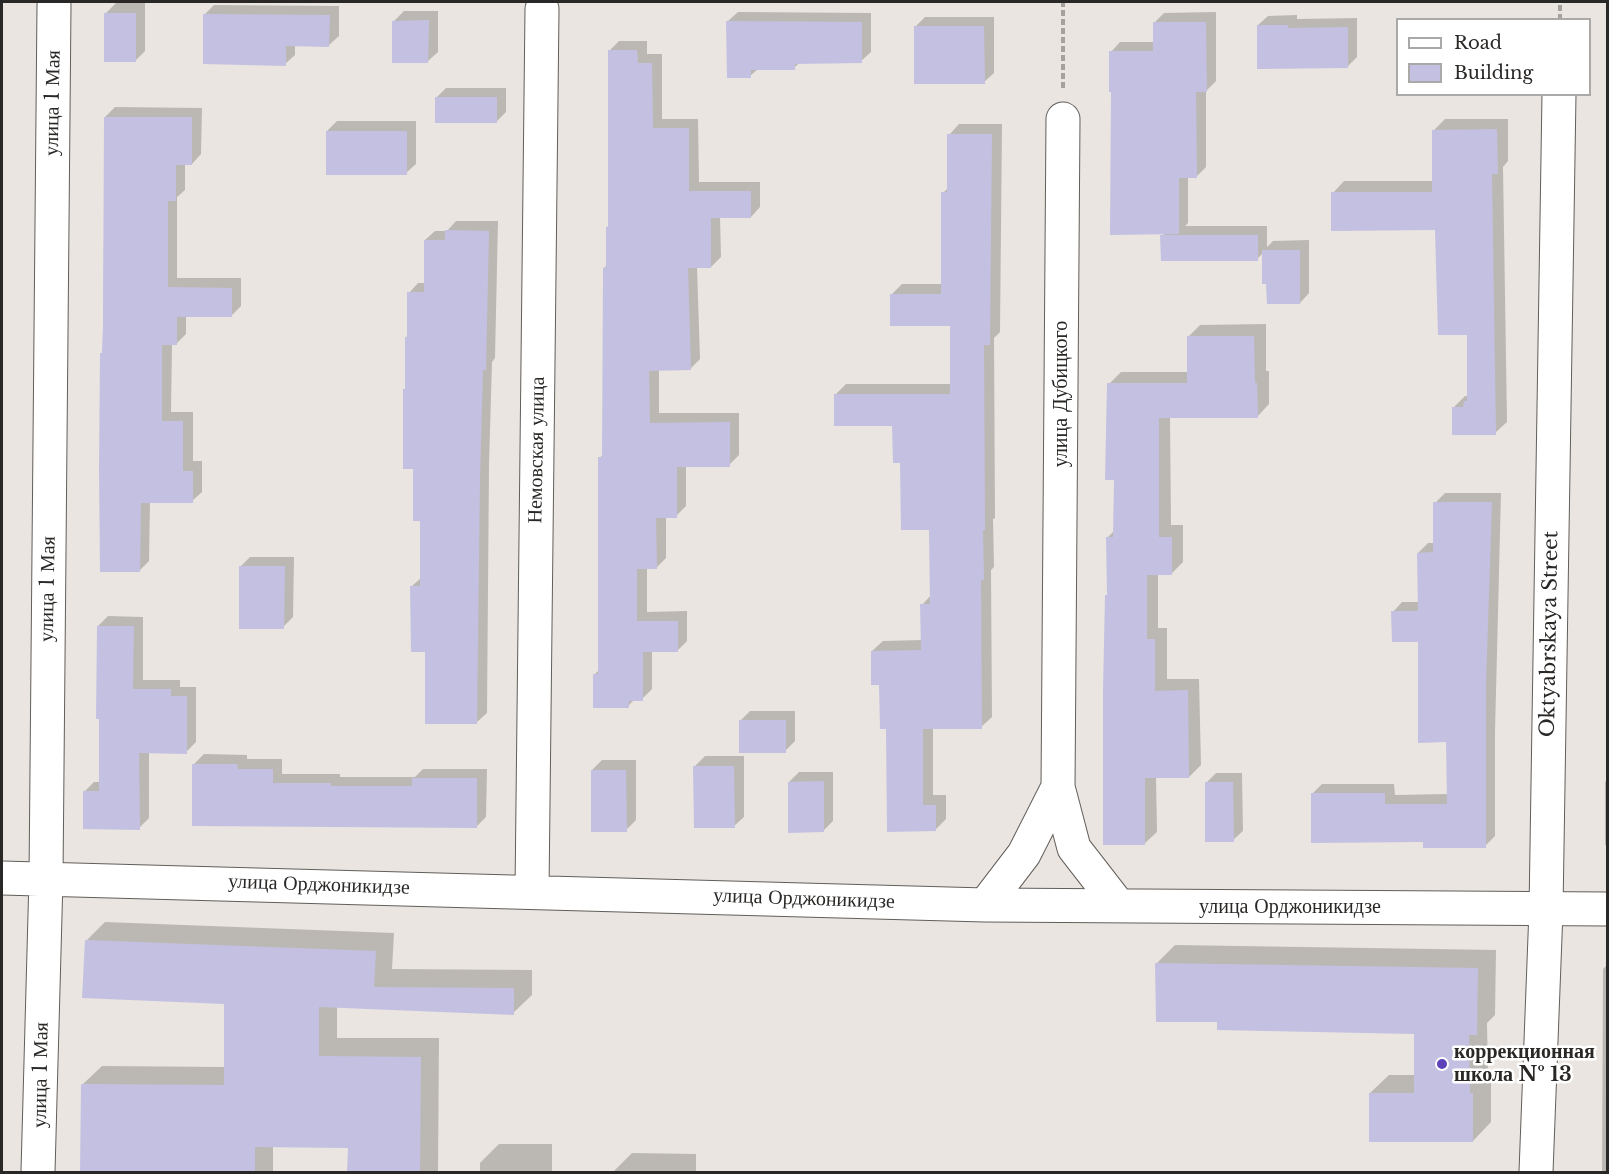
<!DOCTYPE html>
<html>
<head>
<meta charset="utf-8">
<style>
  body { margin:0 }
  #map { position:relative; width:1609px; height:1174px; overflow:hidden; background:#eae5e0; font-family:"Libre Baskerville",serif }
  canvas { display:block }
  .frame { position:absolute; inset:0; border:3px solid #2a2826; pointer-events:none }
  .legend { position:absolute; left:1396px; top:18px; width:195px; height:78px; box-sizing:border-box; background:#fff; border:2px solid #aaa9a8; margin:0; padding:8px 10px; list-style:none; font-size:18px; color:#2a2826 }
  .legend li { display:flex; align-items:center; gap:12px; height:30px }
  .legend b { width:30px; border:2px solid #aaa9a8 }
</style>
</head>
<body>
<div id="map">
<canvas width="1609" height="1174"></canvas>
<div class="frame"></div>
<ul class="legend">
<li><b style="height:8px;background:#fff"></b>Road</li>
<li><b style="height:16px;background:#c3c0e1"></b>Building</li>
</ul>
</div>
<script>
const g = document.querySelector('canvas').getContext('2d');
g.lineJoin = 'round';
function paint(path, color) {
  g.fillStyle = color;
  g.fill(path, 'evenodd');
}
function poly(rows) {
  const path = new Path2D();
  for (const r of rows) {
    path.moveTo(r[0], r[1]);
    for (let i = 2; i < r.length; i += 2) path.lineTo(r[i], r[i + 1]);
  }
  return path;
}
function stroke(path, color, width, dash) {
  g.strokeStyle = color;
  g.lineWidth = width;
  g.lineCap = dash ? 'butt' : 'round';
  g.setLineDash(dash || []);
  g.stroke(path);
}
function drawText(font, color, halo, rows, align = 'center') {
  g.font = font + ' "Libre Baskerville",serif';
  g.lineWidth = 5;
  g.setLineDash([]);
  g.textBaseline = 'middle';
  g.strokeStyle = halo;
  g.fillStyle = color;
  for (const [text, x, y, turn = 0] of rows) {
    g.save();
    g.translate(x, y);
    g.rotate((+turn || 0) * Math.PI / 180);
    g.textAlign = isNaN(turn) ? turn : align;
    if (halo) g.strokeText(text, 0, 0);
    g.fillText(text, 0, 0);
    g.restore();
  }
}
const shadow = poly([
  [116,3,145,3,145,51,136,60,106,13],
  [214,5,339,6,339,36,329,45,295,45,295,55,285,64,204,15],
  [404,11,438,11,438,52,428,61,394,21],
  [738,12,871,13,871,52,861,61,800,62,794,68,758,69,750,76,728,21],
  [1216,12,1216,81,1206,91,1206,167,1196,177,1188,177,1188,223,1185,226,1267,226,1267,247,1273,241,1309,240,1309,293,1300,303,1263,253,1257,259,1162,236,1165,233,1113,91,1111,52,1120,42,1154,42,1154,23,1164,13],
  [1297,15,1297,19,1357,18,1357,57,1347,67,1258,25,1268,16],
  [925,17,994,17,994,73,984,82,915,27],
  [619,41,647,41,647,54,662,54,662,119,698,119,699,182,760,182,760,207,751,217,720,217,721,257,711,267,697,267,700,359,690,369,659,369,659,413,739,413,739,455,729,465,686,465,686,506,676,516,666,516,666,558,656,568,647,568,647,612,687,611,687,641,677,651,652,651,652,689,642,699,635,699,628,706,595,674,600,669,600,458,603,454,604,268,607,265,607,227,610,225,609,51],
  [446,88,506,88,506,112,496,122,436,98],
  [115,107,202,108,201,154,192,164,185,163,185,190,177,197,177,278,241,278,241,306,231,316,186,316,186,334,176,344,172,344,171,412,193,412,193,461,202,461,202,492,192,501,150,501,149,561,139,571,103,352,105,117],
  [1445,119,1508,119,1508,161,1503,167,1507,422,1495,433,1453,408,1465,396,1469,396,1469,333,1436,229,1333,193,1344,181,1433,181,1433,131],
  [337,121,416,121,416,164,406,173,327,131],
  [959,124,1002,124,1000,332,994,338,995,518,993,519,994,567,991,570,992,717,981,727,933,728,933,795,946,795,946,819,935,830,889,830,888,728,872,651,883,641,922,640,922,605,932,594,931,528,902,462,894,424,835,395,846,384,951,384,951,324,891,295,902,284,942,284,943,193,949,187,949,135],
  [456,221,498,221,495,358,492,362,489,465,487,713,477,722,427,651,412,586,422,577,422,520,404,389,406,388,406,337,409,335,409,293,418,283,425,283,425,240,435,231,447,231],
  [1266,324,1266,371,1269,371,1269,404,1257,417,1170,417,1171,525,1183,525,1183,562,1171,574,1158,574,1158,628,1167,628,1167,679,1199,679,1201,765,1189,777,1156,777,1157,832,1144,844,1106,596,1108,594,1108,537,1115,530,1116,479,1109,384,1121,372,1188,372,1188,337,1200,325],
  [1445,493,1501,493,1495,732,1495,836,1485,846,1312,794,1322,784,1394,784,1395,795,1448,794,1448,741,1419,640,1393,612,1402,602,1419,602,1418,553,1428,543,1435,543,1435,503],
  [250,557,294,557,293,617,283,627,240,567],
  [108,616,143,617,143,680,180,680,180,687,196,687,196,742,186,752,149,752,149,818,139,828,84,792,94,782,101,782,98,626],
  [750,711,795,711,795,741,785,751,740,721],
  [204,754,247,755,247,759,282,759,282,774,340,774,340,777,415,777,423,769,487,769,486,817,477,826,194,824,194,764],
  [705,756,744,756,744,817,734,826,695,766],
  [602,760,636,760,636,820,626,830,592,770],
  [799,772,833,772,833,821,823,831,789,782],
  [1216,773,1242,773,1243,831,1233,840,1206,783],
  [1608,779,1608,845,1605,845,1605,782],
  [105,922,394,933,392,969,532,970,532,995,513,1013,337,1007,337,1038,439,1038,438,1172,349,1172,349,1146,273,1145,273,1172,82,1172,83,1084,102,1066,226,1067,226,1002,87,940],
  [1175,945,1496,950,1495,1015,1487,1023,1488,1075,1491,1075,1491,1122,1473,1141,1370,1093,1389,1075,1415,1075,1415,1032,1218,1020,1157,963],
  [1608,964,1608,1172,1602,1172,1603,969],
  [499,1144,552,1144,552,1172,480,1172,480,1163],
  [632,1153,696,1154,696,1172,613,1172]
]);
const building = poly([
  [104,13,136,13,136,62,104,62],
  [203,14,330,15,329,47,286,46,286,66,203,64],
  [429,20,428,63,392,63,392,21],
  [726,21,862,22,862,63,795,64,795,70,751,70,751,78,727,78],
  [1153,22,1206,22,1207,92,1196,92,1197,178,1179,178,1179,234,1110,235,1111,92,1109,92,1109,51,1153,51],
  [1257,25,1288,25,1288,28,1348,27,1348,68,1257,69],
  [914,26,984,26,985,84,914,84],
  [608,50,637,50,638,63,652,63,653,128,689,128,689,191,751,191,751,218,711,218,711,268,688,268,691,370,649,371,650,423,730,422,730,467,677,467,677,518,656,518,657,569,637,569,637,621,678,621,678,652,643,652,643,701,629,701,629,708,593,708,593,674,598,674,598,457,602,457,603,268,606,268,606,227,608,227],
  [435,97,497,97,497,123,435,123],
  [104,117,192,117,192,165,176,165,176,201,168,201,168,287,232,288,232,317,177,317,177,345,162,345,162,421,183,421,183,471,193,471,193,503,141,503,140,572,100,572,99,470,100,353,102,353,103,324],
  [1497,129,1498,174,1492,174,1496,435,1452,435,1452,407,1463,407,1464,401,1467,401,1467,335,1438,335,1435,230,1331,231,1331,192,1432,192,1432,130],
  [326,131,407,131,407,175,326,175],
  [947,134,992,134,990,345,984,345,985,530,983,530,984,580,981,580,982,729,923,729,923,805,936,805,936,831,887,832,886,729,880,729,879,685,871,685,871,651,921,650,920,604,930,604,929,530,901,530,900,463,893,463,892,426,834,426,834,394,950,394,950,326,890,326,890,294,941,294,941,192,947,192],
  [445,230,489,231,486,370,483,370,480,476,477,724,425,724,425,652,411,652,410,586,420,586,420,521,413,521,413,469,403,469,403,389,405,389,405,337,407,337,407,292,424,292,424,240,445,240],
  [1160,235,1258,235,1258,261,1161,261],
  [1262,250,1300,250,1300,304,1267,304,1266,284,1262,284],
  [1187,336,1254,336,1255,383,1257,383,1258,418,1159,418,1159,537,1172,537,1172,575,1147,575,1147,639,1155,639,1155,691,1188,690,1189,778,1145,778,1145,845,1103,845,1103,691,1105,595,1107,595,1106,537,1113,537,1114,480,1105,480,1107,383,1187,383],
  [1433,502,1492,502,1486,684,1486,848,1423,848,1423,842,1311,843,1311,793,1385,793,1385,804,1447,804,1446,742,1418,743,1418,642,1392,642,1391,611,1418,611,1417,553,1433,552],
  [239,566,285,566,284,629,239,629],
  [97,626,134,626,133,689,171,689,171,696,187,696,187,754,139,753,140,830,83,829,83,791,99,791,99,719,96,719],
  [739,720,786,720,786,753,739,753],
  [192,764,237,764,238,769,273,769,273,783,331,783,331,786,412,786,412,778,477,778,477,828,192,826],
  [693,766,734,766,735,828,694,828],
  [591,770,626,770,627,832,591,832],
  [824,781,824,832,788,833,788,782],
  [1205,782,1233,782,1234,842,1205,842],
  [85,940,376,951,374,987,514,988,514,1015,319,1007,319,1056,421,1057,420,1173,347,1173,348,1148,255,1147,255,1173,80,1173,81,1084,224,1085,224,1004,82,998],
  [1155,963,1478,968,1477,1035,1469,1035,1470,1093,1473,1093,1473,1142,1369,1142,1369,1093,1414,1093,1414,1034,1217,1030,1217,1022,1156,1022]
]);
const path = poly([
  [1560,20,1560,2],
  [1063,88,1063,2]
]);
const minor = poly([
  [1063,119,1058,787,1074,848,1119,906],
  [2,878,985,905,1608,909],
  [532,891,542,9],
  [985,905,1024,854,1058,787],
  [38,1172,46,878,54,5],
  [1536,1172,1546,910,1559,94]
]);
const markers = [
  [1442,1064,6,"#5f41b9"]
];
const streetNames = [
  ["улица 1 Мая",53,103,-89],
  ["улица Дубицкого",1061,394,-90],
  ["Немовская улица",537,450,-89],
  ["улица 1 Мая",48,589,-89],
  ["Oktyabrskaya Street",1550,634,-89],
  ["улица Орджоникидзе",319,885,2],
  ["улица Орджоникидзе",804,899,2],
  ["улица Орджоникидзе",1290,907],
  ["улица 1 Мая",41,1075,-89]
];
const poiNames = [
  ["коррекционная",1454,1052],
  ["школа № 13",1454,1075]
];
paint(shadow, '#0003');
paint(building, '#c3c0e1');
stroke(minor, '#625e5a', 35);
stroke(path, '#a5a19d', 4, [6, 3]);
stroke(minor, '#fff', 33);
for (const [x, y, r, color] of markers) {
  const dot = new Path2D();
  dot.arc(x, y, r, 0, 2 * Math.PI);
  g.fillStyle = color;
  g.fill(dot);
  stroke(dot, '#fff', 2);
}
drawText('20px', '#2a2826', '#fff', streetNames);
drawText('bold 20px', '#2a2826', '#fff', poiNames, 'left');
</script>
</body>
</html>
